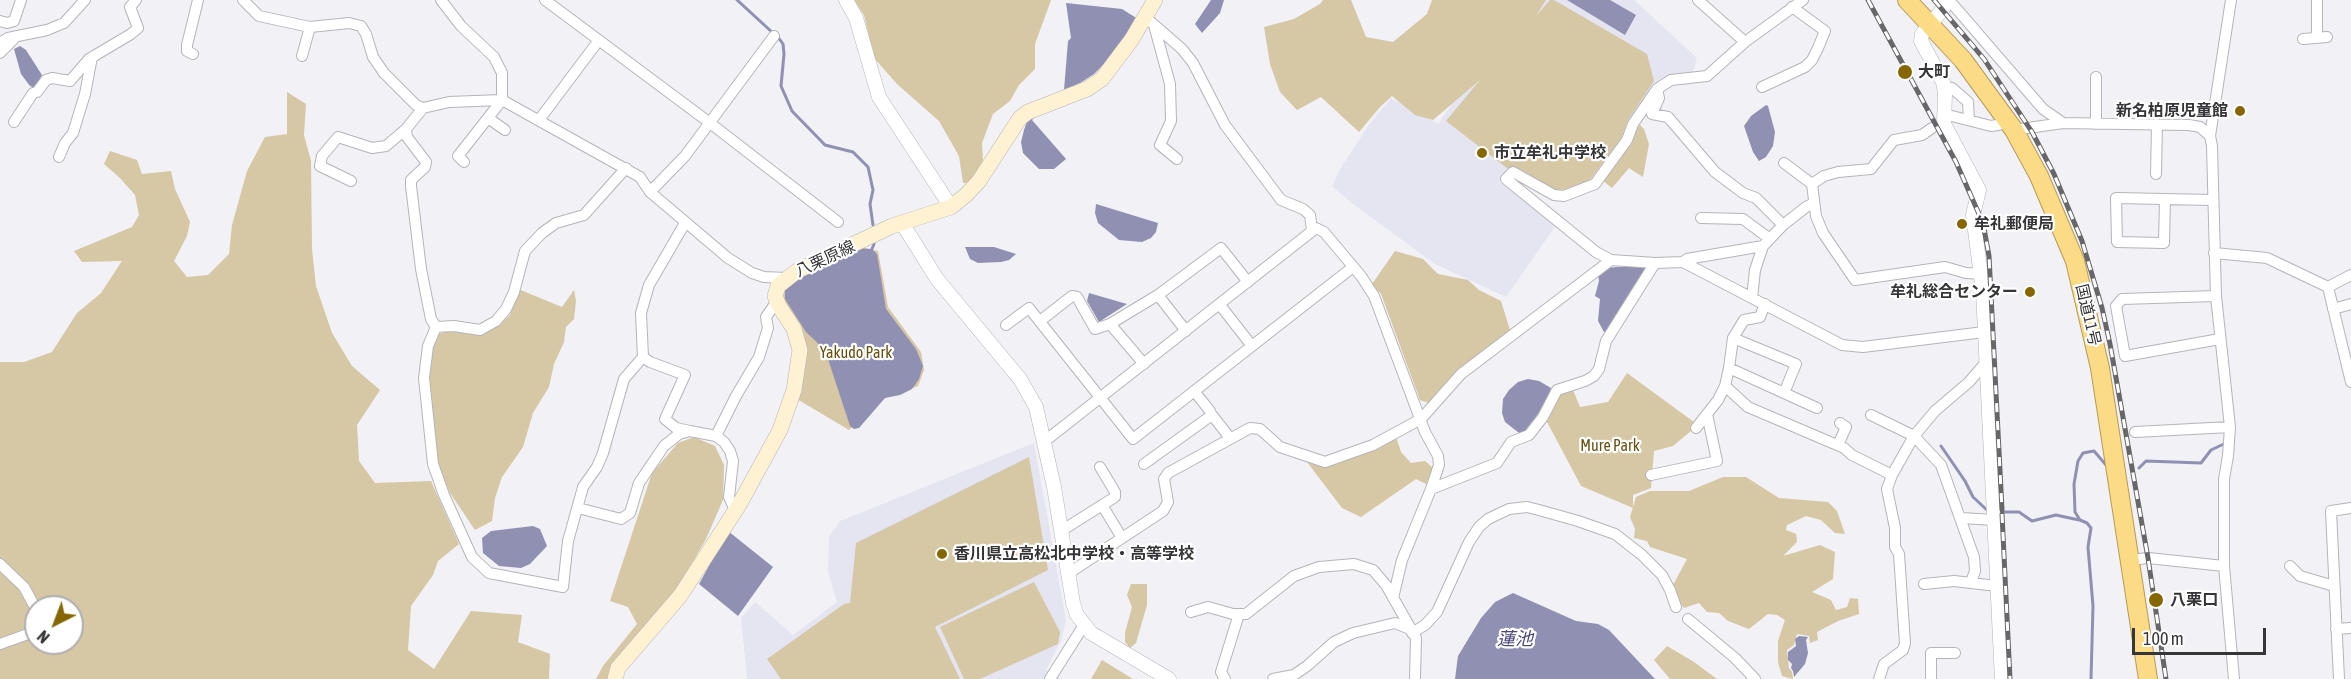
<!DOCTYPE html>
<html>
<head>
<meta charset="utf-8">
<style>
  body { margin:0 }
  #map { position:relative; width:2351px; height:679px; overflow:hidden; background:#f1f1f6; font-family:"Asap Condensed",sans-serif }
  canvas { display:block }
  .north { position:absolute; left:24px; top:595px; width:60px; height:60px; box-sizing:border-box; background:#fff; border:2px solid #afafaf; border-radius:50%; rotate:222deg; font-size:16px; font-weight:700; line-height:24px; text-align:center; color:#363638 }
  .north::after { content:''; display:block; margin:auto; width:21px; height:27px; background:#856600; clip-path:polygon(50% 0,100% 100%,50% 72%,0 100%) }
  .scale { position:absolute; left:2132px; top:628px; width:134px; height:27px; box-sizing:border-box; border:3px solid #363638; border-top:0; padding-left:8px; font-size:18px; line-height:21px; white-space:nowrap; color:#363638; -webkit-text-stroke:4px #fff; paint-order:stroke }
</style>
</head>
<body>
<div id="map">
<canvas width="2351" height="679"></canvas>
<div class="north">N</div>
<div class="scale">100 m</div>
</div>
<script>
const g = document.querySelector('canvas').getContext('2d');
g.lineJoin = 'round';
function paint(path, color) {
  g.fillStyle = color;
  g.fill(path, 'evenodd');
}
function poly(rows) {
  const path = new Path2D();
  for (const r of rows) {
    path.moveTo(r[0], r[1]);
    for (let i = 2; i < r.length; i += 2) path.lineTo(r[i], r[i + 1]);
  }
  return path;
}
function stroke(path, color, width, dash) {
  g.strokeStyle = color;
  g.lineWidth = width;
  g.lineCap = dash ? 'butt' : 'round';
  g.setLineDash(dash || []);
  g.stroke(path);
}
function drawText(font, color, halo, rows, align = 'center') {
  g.font = font + ' "Asap Condensed","Noto Sans JP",sans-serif';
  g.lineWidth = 4.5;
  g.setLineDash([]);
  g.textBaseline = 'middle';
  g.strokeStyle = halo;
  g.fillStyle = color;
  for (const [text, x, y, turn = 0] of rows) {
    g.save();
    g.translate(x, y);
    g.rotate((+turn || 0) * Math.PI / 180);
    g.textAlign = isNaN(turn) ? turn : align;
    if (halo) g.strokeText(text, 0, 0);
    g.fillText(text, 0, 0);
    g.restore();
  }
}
const built = poly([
  [1526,0,1634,0,1697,58,1692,74,1667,76,1658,81,1630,121,1623,140,1590,183,1558,193,1508,170,1499,182,1556,225,1506,297,1435,264,1353,204,1332,186,1342,166,1369,125,1391,98,1438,124],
  [1034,443,1066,620,1061,641,1046,670,1061,679,747,679,741,618,755,602,793,635,837,602,828,571,829,537,840,521]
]);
const green = poly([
  [854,0,1051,0,1035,44,1035,69,1019,85,1010,101,993,114,982,143,983,161,972,183,963,183,959,156,939,121,897,84,874,58,864,15],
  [1323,0,1351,0,1366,37,1393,42,1427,14,1432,0,1546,0,1536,16,1550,0,1554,0,1647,54,1654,81,1628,120,1621,139,1589,181,1571,189,1556,190,1521,171,1507,168,1446,121,1480,80,1433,120,1415,115,1392,96,1380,107,1359,132,1321,97,1297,110,1280,92,1270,64,1264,27,1294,19,1320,4],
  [287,92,306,104,304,135,311,161,312,249,316,286,332,333,352,366,380,390,357,425,359,461,375,483,431,481,459,544,438,561,433,575,411,606,408,650,434,669,471,611,522,615,518,642,550,654,549,679,0,679,0,362,24,362,52,352,77,313,101,293,122,261,82,262,74,251,132,227,139,215,135,195,120,178,104,164,110,151,137,160,142,174,171,171,175,189,190,222,187,236,174,261,187,277,208,275,229,254,232,225,247,171,265,137,287,134],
  [36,607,72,607,72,643,36,643],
  [1640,125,1644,129,1649,144,1643,177,1629,168,1612,188,1602,180],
  [859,247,878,251,888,307,921,352,924,370,918,386,885,398,849,430,797,399,802,361,781,297,783,288],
  [1395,251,1423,259,1438,274,1468,280,1479,290,1501,301,1510,330,1429,403,1420,400,1381,294,1372,284],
  [518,289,562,307,574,290,576,301,574,319,566,327,564,342,554,364,549,387,533,413,523,447,502,477,495,498,492,521,475,530,450,493,436,461,428,380,430,351,439,334,453,329,478,332,497,327,510,315],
  [1627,373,1698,425,1673,446,1654,451,1651,488,1633,495,1633,508,1581,486,1545,418,1560,393,1573,390,1580,407,1608,402],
  [694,437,715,446,724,465,723,500,706,539,677,589,621,671,620,679,596,679,603,666,637,624,628,607,610,601,652,473,678,443],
  [1396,437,1401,452,1411,463,1425,461,1433,468,1426,484,1416,479,1361,517,1342,508,1307,462,1325,468],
  [1029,457,1048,570,935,627,960,679,781,679,767,659,844,604,850,603,856,543],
  [1723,477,1746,477,1779,498,1828,502,1837,511,1845,534,1835,533,1821,520,1806,516,1787,525,1786,530,1796,534,1797,542,1783,556,1820,545,1835,552,1833,579,1812,592,1831,600,1836,610,1847,607,1850,598,1858,599,1859,614,1838,621,1817,632,1818,640,1810,643,1809,636,1797,634,1794,645,1787,650,1789,668,1792,672,1793,679,1782,676,1778,662,1778,641,1785,620,1777,615,1768,614,1749,629,1728,621,1719,613,1707,612,1699,603,1684,608,1678,600,1673,585,1687,559,1650,547,1647,541,1634,538,1635,529,1630,517,1636,497,1650,491,1689,491],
  [1034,582,1060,632,1058,644,980,679,964,679,940,627],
  [1131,584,1147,584,1147,605,1136,643,1130,648,1125,642,1125,633,1132,607,1127,595],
  [1667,646,1694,662,1717,679,1670,679,1654,660],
  [1102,660,1133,679,1091,679]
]);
const water = poly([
  [1211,0,1224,0,1220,13,1202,33,1195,24],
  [1567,0,1610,0,1636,15,1625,35],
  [1066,3,1122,9,1138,19,1107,61,1094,74,1080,83,1064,90,1068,41,1071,38],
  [20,46,26,50,42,75,35,88,30,86,21,74,14,49],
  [1766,105,1768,106,1775,132,1773,146,1766,157,1759,161,1753,152,1744,126,1751,116],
  [1034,118,1032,120,1066,159,1054,169,1039,169,1023,153,1021,142,1024,130,1028,119],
  [1096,204,1158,223,1156,232,1151,238,1142,242,1119,240,1098,223,1095,213],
  [965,247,994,247,1016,254,1009,260,1001,262,978,263,970,259],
  [855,248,872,249,877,254,886,309,916,349,923,366,919,379,912,389,900,395,885,398,859,428,854,429,850,426,825,350,806,332,785,299,785,289,792,280],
  [1616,267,1644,267,1646,269,1609,331,1604,332,1598,321,1600,299,1595,296,1599,281,1598,274,1607,268],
  [1089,293,1120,302,1127,304,1099,322,1087,301],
  [1528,379,1539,381,1551,388,1549,398,1523,436,1505,422,1502,413,1503,399,1509,390,1518,382],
  [533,526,540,529,547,546,530,564,521,568,499,566,483,553,482,538,491,531],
  [728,531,773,567,738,616,699,584],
  [1513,593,1576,621,1598,624,1609,630,1655,679,1455,679,1458,656,1481,618,1495,602],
  [1799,636,1808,637,1806,640,1808,653,1805,664,1794,677,1793,671,1791,668,1792,664,1788,660,1788,652,1796,646,1795,639]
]);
const stream = poly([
  [737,0,773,33],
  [778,37,783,44,784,54,781,86,792,111,825,145,853,152,868,167,873,190,870,204,873,225],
  [872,249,874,244],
  [1941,446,1965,481,1973,497,1988,511],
  [2139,468,2146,461,2201,463,2211,450,2226,443],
  [1998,512,2019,512,2032,521,2056,515,2079,520],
  [2091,679,2093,606,2088,547,2091,528,2087,523,2080,520,2075,512,2074,484,2078,461,2083,453,2094,451,2106,465]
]);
const minor = poly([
  [243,0,259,16,310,27,349,23,361,26,366,34,373,57,384,73,416,105,423,108,449,102,502,100],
  [441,0,461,26,494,57,502,73,502,100,640,177,650,192,728,258,752,273,764,277,786,278],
  [545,0,710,123,838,222],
  [1698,0,1745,42],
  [1803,0,1745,42,1707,76,1671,80,1657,89,1633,124,1627,140,1595,184,1564,196,1554,195,1513,172,1506,179,1596,252,1611,260,1655,263,1683,262,1842,345,1863,347,1984,332],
  [1949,0,2043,109,2063,123,2189,125,2200,127,2210,136,2212,146,2216,296,2230,427,2228,456,2224,479,2224,566,2234,679],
  [1144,16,1182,49,1193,63,1225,125,1281,200,1303,209,1310,215,1312,230],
  [0,21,7,23,14,21,21,0],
  [1154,25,1170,84,1171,121,1160,145,1177,159],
  [2317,38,2317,0],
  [2303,39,2327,37],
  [0,43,8,38,47,30,64,23,85,0],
  [0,53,13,40],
  [193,54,187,51,187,45,198,0],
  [302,56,310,27],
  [1762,87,1805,67,1812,60,1818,48,1825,31,1792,7],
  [1943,87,1952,88,1968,102,1969,120],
  [1657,89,1659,98,1652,114,1668,117,1715,172,1743,193,1756,198,1783,225],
  [1944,114,1991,126,2009,123],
  [488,118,505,130],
  [539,120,599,40],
  [14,122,33,93,37,92,46,80,52,78,70,81,89,59,131,34,138,28,130,7,136,0],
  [2096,124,2096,77],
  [406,129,407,137,426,162,425,167,411,180,411,186,421,269,431,319,436,327],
  [2014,130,2063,123],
  [2210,136,2231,0],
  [59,157,65,143,73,133,85,94,92,57],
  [464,162,458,156,502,100],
  [1784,163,1812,184,1816,216,1823,233,1855,280,1945,267,1966,273,1982,274],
  [626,168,584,215,556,223,542,233,525,251,514,292,506,309,496,321,480,330,454,326,436,327,428,346,424,378,433,464,444,495,472,557,489,573,563,587,568,541,583,487,597,467,603,453,624,379,643,357,641,313,649,285,685,223],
  [2156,174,2157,124],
  [351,181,320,166,322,156,338,137,372,148,386,146,406,129,423,108],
  [1812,184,1824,176,1838,172,1871,169,1894,140,1922,135,1932,128],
  [650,192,685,156,774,36],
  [2165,199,2164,243,2117,242,2116,198,2213,200],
  [1701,218,1743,219,1770,239],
  [2214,253,2267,258,2328,287,2351,275],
  [1683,262,1687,259,1763,246],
  [2328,287,2351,382],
  [1158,295,1186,331],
  [2216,296,2122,299,2116,306,2125,356,2220,339],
  [1752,298,1755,270,1763,246,1783,225,1806,207,1814,203],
  [1220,305,1252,346],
  [2333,309,2351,304],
  [1040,321,1072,296,1077,297,1095,329,1110,324,1158,295,1221,248,1248,282],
  [1110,324,1144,364],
  [1006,325,1029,308,1133,439,1353,267],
  [1733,338,1796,364,1784,393],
  [643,357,650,362,685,375,665,419,676,428,690,431],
  [1729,368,1817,408],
  [1725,386,1748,407,1844,448,1852,455,1892,475],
  [1194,391,1210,411],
  [1871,415,1914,436,1941,465,1974,557,1975,571,1971,582],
  [1696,428,1718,400,1725,386,1729,368,1733,338,1744,320,1760,317,1765,304],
  [2135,432,2230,427],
  [716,436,736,396,759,357,768,328,766,317,777,301],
  [1045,441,1316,228,1324,232,1361,276,1374,296,1425,432,1438,456,1439,465,1431,489,1402,560,1393,598],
  [1838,445,1846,427,1840,423],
  [1144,464,1212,415,1230,438],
  [1651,475,1717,461,1707,414],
  [1431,489,1497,463,1511,442,1529,435,1543,417,1557,390,1585,381,1594,376,1599,369,1606,341,1655,263],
  [1102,505,1122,538],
  [578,508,621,519,630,513,639,483,664,446,679,434,690,431,716,436,724,442,730,451,733,461,729,497,735,510],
  [1962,518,1994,520],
  [1061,531,1115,497,1115,492,1100,467],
  [2129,560,2148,558,2224,566],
  [0,564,24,587,36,609],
  [2290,566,2300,576,2334,586],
  [1069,573,1163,511,1168,502,1164,479,1168,473,1250,428,1260,429,1280,447,1325,462,1373,445,1421,419,1461,374,1611,260],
  [1924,584,1954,581,1997,586],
  [1191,612,1208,607,1233,614,1246,614,1294,576,1319,567,1354,564,1373,570,1386,585,1416,638,1415,679],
  [1688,619,1735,658,1755,679],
  [2336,629,2351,628],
  [1412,633,1425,625,1437,612,1469,542,1479,527,1488,519,1509,509,1527,507,1539,510,1578,521,1615,534,1642,555,1662,575,1670,590,1676,607],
  [0,644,28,634,36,623],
  [1050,679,1084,625],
  [1225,679,1221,672,1239,614],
  [1273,679,1294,675,1307,666,1334,642,1353,633,1395,623,1410,629],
  [1879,679,1884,664,1903,650,1905,643,1899,554,1895,547,1895,528,1887,489,1892,475,1914,436,1935,411,1969,382,1987,361],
  [1931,679,1931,653,1955,653],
  [2339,679,2331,511,2351,508]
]);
const tertiary = poly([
  [846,0,856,18,879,97,951,207],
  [1945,0,1943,9,1922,34,1921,41,1943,82,1945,93,1944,124,1979,190,1973,215,1983,291,2002,679],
  [902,223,937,279,1020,379,1036,407,1054,487,1073,603,1077,615,1091,633,1169,679]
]);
const secondary = poly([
  [615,679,618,668,680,596,739,505,780,430,794,390,800,350,794,329,779,306,775,296,778,286,797,271,892,226,951,207,966,195,979,181,1020,118,1028,112,1087,89,1102,79,1132,39,1155,0]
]);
const trunk = poly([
  [1907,0,1963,60,2014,130,2039,176,2075,261,2100,368,2148,679]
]);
const rail = poly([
  [1868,0,1956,162,1983,223,1989,256,2002,510],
  [1934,0,1984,59,2032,132,2054,174,2082,241,2102,308,2110,344,2148,558,2166,679],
  [2002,514,2010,679]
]);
const markers = [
  [1905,72,8,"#856600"],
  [2240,111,6,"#856600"],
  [1482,153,6,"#856600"],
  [1962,224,6,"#856600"],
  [2030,292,6,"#856600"],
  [942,554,6,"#856600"],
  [2156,600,8,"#856600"]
];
const poiNames = [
  ["大町",1918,72],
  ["新名柏原児童館",2228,111,"right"],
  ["市立牟礼中学校",1494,153],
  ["牟礼郵便局",1974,224],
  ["牟礼総合センター",2018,292,"right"],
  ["香川県立高松北中学校・高等学校",954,554],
  ["八栗口",2170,600]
];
const streetNames = [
  ["八栗原線",825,259,-25],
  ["国道11号",2088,315,77]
];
const parkNames = [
  ["Yakudo Park",856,353],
  ["Mure Park",1610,446]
];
const waterNames = [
  ["蓮池",1515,639]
];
paint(built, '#e4e5f1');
paint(green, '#d6c7a5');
paint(water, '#9090b3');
stroke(stream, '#9090b3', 3);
stroke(minor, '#b5b5b9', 12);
stroke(tertiary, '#b5b5b9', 15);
stroke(secondary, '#b5b5b9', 16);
stroke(trunk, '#b79b57', 20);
stroke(minor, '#fff', 10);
stroke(tertiary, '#fff', 14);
stroke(secondary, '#fef2d2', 15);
stroke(trunk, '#fcdb86', 18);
stroke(rail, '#67676a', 5);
stroke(rail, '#fff', 3, [9]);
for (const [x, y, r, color] of markers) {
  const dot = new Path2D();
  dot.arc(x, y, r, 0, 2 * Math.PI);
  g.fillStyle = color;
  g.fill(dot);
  stroke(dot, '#fff', 2);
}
drawText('bold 16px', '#363638', '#fff', poiNames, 'left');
drawText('16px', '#363638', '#fff', streetNames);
drawText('16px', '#675011', '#fff', parkNames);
drawText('italic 18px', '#4c497b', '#fff', waterNames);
</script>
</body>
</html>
